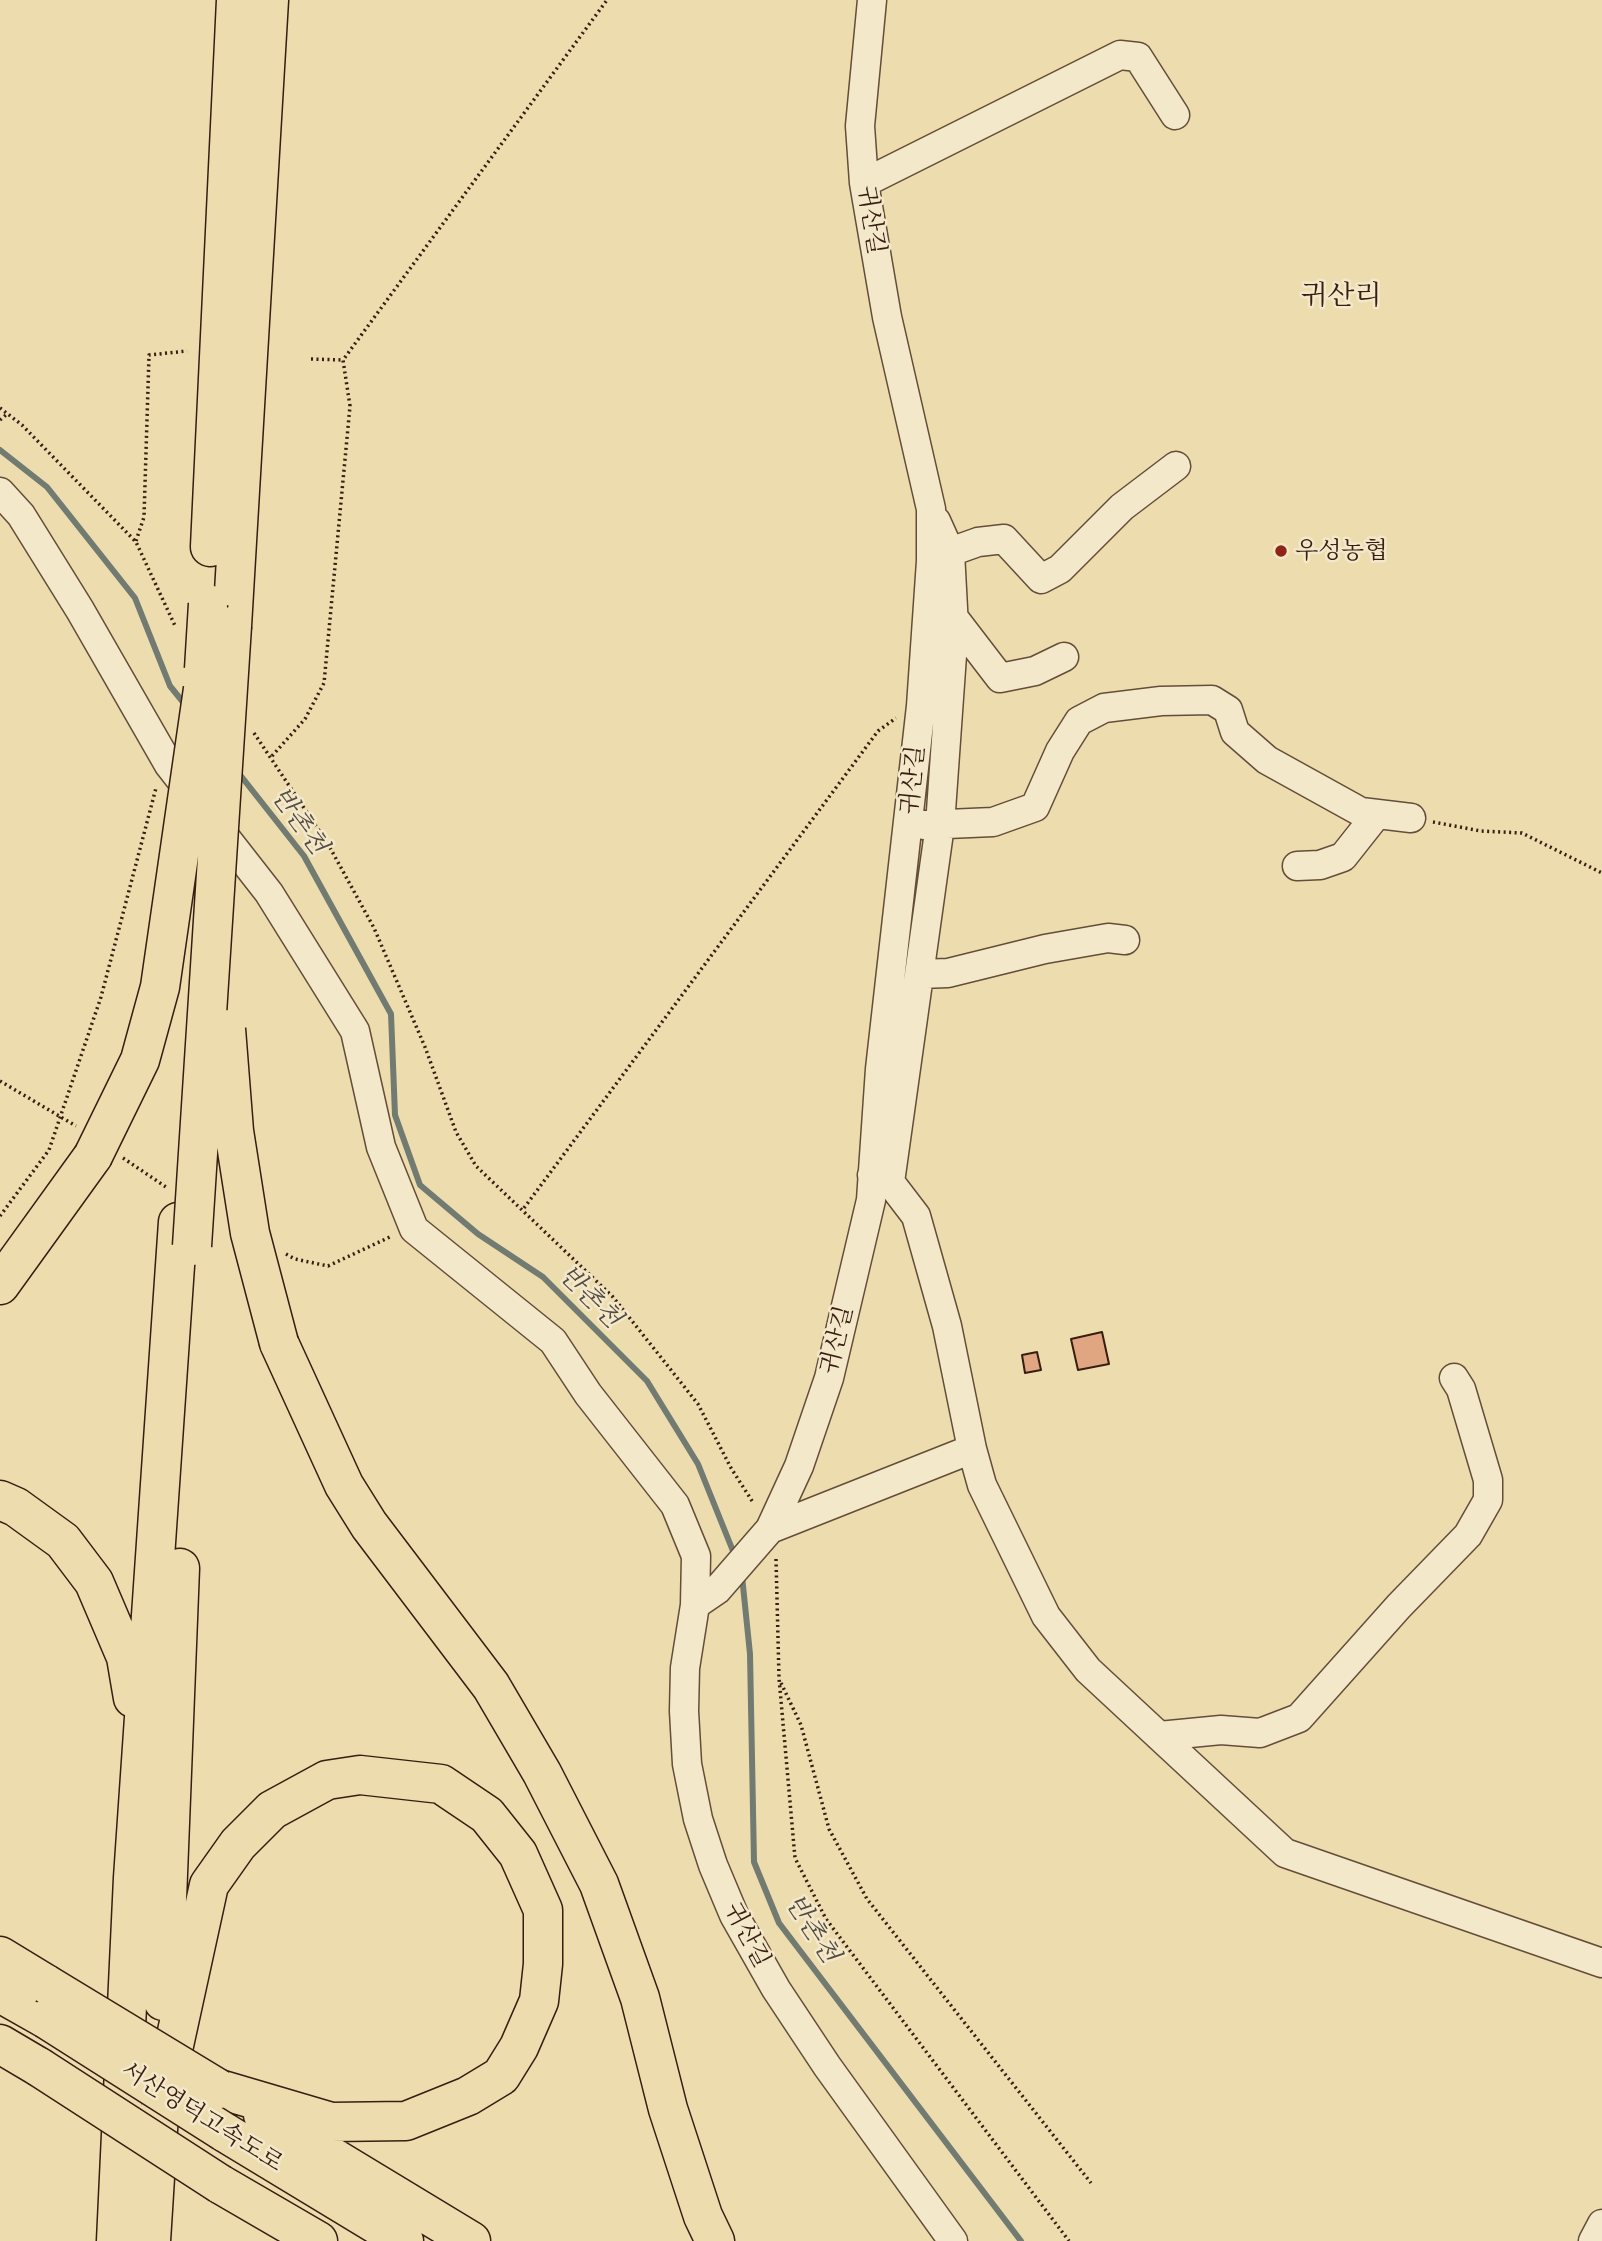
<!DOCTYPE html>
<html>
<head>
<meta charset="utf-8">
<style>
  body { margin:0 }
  canvas { display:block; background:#eddcad }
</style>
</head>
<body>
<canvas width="1602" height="2241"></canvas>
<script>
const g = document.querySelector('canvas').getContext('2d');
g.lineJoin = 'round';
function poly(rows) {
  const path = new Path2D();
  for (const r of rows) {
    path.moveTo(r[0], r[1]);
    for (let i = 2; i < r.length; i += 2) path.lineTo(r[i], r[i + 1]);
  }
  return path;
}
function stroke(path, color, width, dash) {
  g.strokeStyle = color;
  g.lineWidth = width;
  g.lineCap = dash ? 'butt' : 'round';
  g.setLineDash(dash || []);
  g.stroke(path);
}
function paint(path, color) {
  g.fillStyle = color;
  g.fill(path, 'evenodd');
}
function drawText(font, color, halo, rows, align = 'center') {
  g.font = font + ' "Libre Caslon Text","Noto Serif KR",serif';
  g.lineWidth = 5;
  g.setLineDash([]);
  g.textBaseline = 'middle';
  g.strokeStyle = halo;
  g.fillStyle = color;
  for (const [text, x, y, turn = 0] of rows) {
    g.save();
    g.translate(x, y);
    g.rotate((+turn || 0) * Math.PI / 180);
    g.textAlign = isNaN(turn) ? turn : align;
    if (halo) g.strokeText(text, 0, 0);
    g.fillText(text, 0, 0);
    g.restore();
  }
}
const stream = poly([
  [0,450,47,487,135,598,170,686,187,707],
  [237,771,304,856,391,1014,395,1115,420,1185,478,1234,543,1277,647,1381,698,1464,735,1556],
  [742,1576,750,1654,754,1862,779,1923,1021,2241]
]);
const building = poly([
  [1102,1332,1109,1364,1078,1370,1071,1339,1102,1332],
  [1037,1352,1041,1370,1025,1373,1022,1355,1037,1352]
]);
const path = poly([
  [311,359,343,360],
  [0,408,22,425,136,542,176,628],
  [0,420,6,415],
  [136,541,144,517,149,355,187,351],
  [254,733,328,844,374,928,425,1047,456,1132,476,1166,613,1297,698,1404,731,1468,754,1504],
  [272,756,305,719,324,683,350,406,343,360,607,0],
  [1433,822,1481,831,1522,833,1602,873],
  [0,1081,76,1126],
  [123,1158,166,1187],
  [524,1208,878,731,896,718],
  [0,1216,49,1150,101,997,156,788],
  [286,1254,295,1259,328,1266,392,1236],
  [776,1559,779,1678,795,1858,826,1919,1069,2241],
  [781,1683,801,1725,829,1829,867,1899,1091,2183]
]);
const minor = poly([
  [872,0,860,126,864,183,887,317,931,509,931,561,921,706,880,1069,871,1200,829,1378,799,1466,770,1529,717,1590,695,1605,685,1668,684,1711,687,1764,698,1819,713,1865,734,1915,776,1989,827,2066,953,2241],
  [864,183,1120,55,1138,57,1175,115],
  [0,492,21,515,80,610,169,765,269,893,355,1031,381,1147,414,1229,553,1341,588,1394,675,1505,696,1556,695,1605],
  [950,552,978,542,1004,539,1041,579,1060,569,1122,507,1176,466],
  [954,618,1000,678,1035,671,1064,657],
  [924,825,993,822,1035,807,1060,751,1079,721,1104,708,1161,701,1212,700,1228,710,1235,732,1267,760,1361,812,1411,818],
  [1297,866,1320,865,1343,857,1377,814],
  [920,974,948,973,1045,949,1108,938,1125,940],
  [872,1175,890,1182,916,1216,947,1326,972,1449,982,1485,1046,1616,1088,1670,1285,1853,1602,1963],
  [890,1182,940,825,954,627,950,552,936,521],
  [770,1529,972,1449],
  [1159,1736,1221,1730,1260,1733,1299,1718,1399,1606,1468,1535,1488,1500,1488,1480,1461,1389,1454,1378],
  [1593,2241,1602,2224]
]);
const highway = poly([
  [210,547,236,0],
  [232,626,269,0],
  [0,1285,93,1156],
  [279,1343,344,1485,369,1525,491,1686,542,1773,599,1884,640,1998,668,2109,703,2216,715,2241],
  [0,1500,16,1507,63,1541,94,1582,126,1657,133,1698],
  [0,1956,46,1984],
  [0,1993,46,2019],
  [163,2001,180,1568],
  [0,2044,39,2067],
  [159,2114,209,1885,238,1844,272,1810,327,1780,360,1775,441,1784,487,1815,518,1854,543,1910,543,1964,539,2001,519,2047,501,2076,468,2096,406,2121,331,2122,219,2089],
  [263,2115,471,2241],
  [224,2132,404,2241],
  [220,2184,318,2241],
  [116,2241,133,1878,178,1222],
  [151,2241,159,2114]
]);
const highwayBridge = poly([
  [204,669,208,604],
  [226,1029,234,1131,250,1233,279,1343],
  [93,1156,140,1060,160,987,203,689],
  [192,1246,232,626],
  [46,1984,219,2089],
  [46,2019,224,2132],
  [39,2067,220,2184]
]);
const markers = [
  [1281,551,7,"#8f2418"]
];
const streetNames = [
  ["귀산길",871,220,81],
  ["귀산길",913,780,-84],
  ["귀산길",837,1340,-76],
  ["귀산길",747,1935,62],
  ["서산영덕고속도로",202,2117,32]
];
const poiNames = [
  ["우성농협",1295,551]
];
const waterNames = [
  ["반촌천",299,821,54],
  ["반촌천",590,1297,45],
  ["반촌천",812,1929,57]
];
const quarterNames = [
  ["귀산리",1341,296]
];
stroke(stream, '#727b71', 6);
paint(building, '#e0a681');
stroke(building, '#371d12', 2);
stroke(minor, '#644d39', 31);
stroke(highway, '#371d12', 41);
stroke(path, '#371d12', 3.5, [2, 3.5]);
stroke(minor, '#f3e8ca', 28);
stroke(highway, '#eddcad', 38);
stroke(highwayBridge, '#371d12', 41, []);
stroke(highwayBridge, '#eddcad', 38);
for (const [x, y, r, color] of markers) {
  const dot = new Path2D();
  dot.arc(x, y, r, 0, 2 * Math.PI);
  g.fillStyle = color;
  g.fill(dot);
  stroke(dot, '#f3e8ca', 2.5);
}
drawText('24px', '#371d12', '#f3e8ca', streetNames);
drawText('24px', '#371d12', '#f3e8ca', poiNames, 'left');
drawText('italic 26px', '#554c42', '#f3e8ca', waterNames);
drawText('28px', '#371d12', '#f3e8ca', quarterNames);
</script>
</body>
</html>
